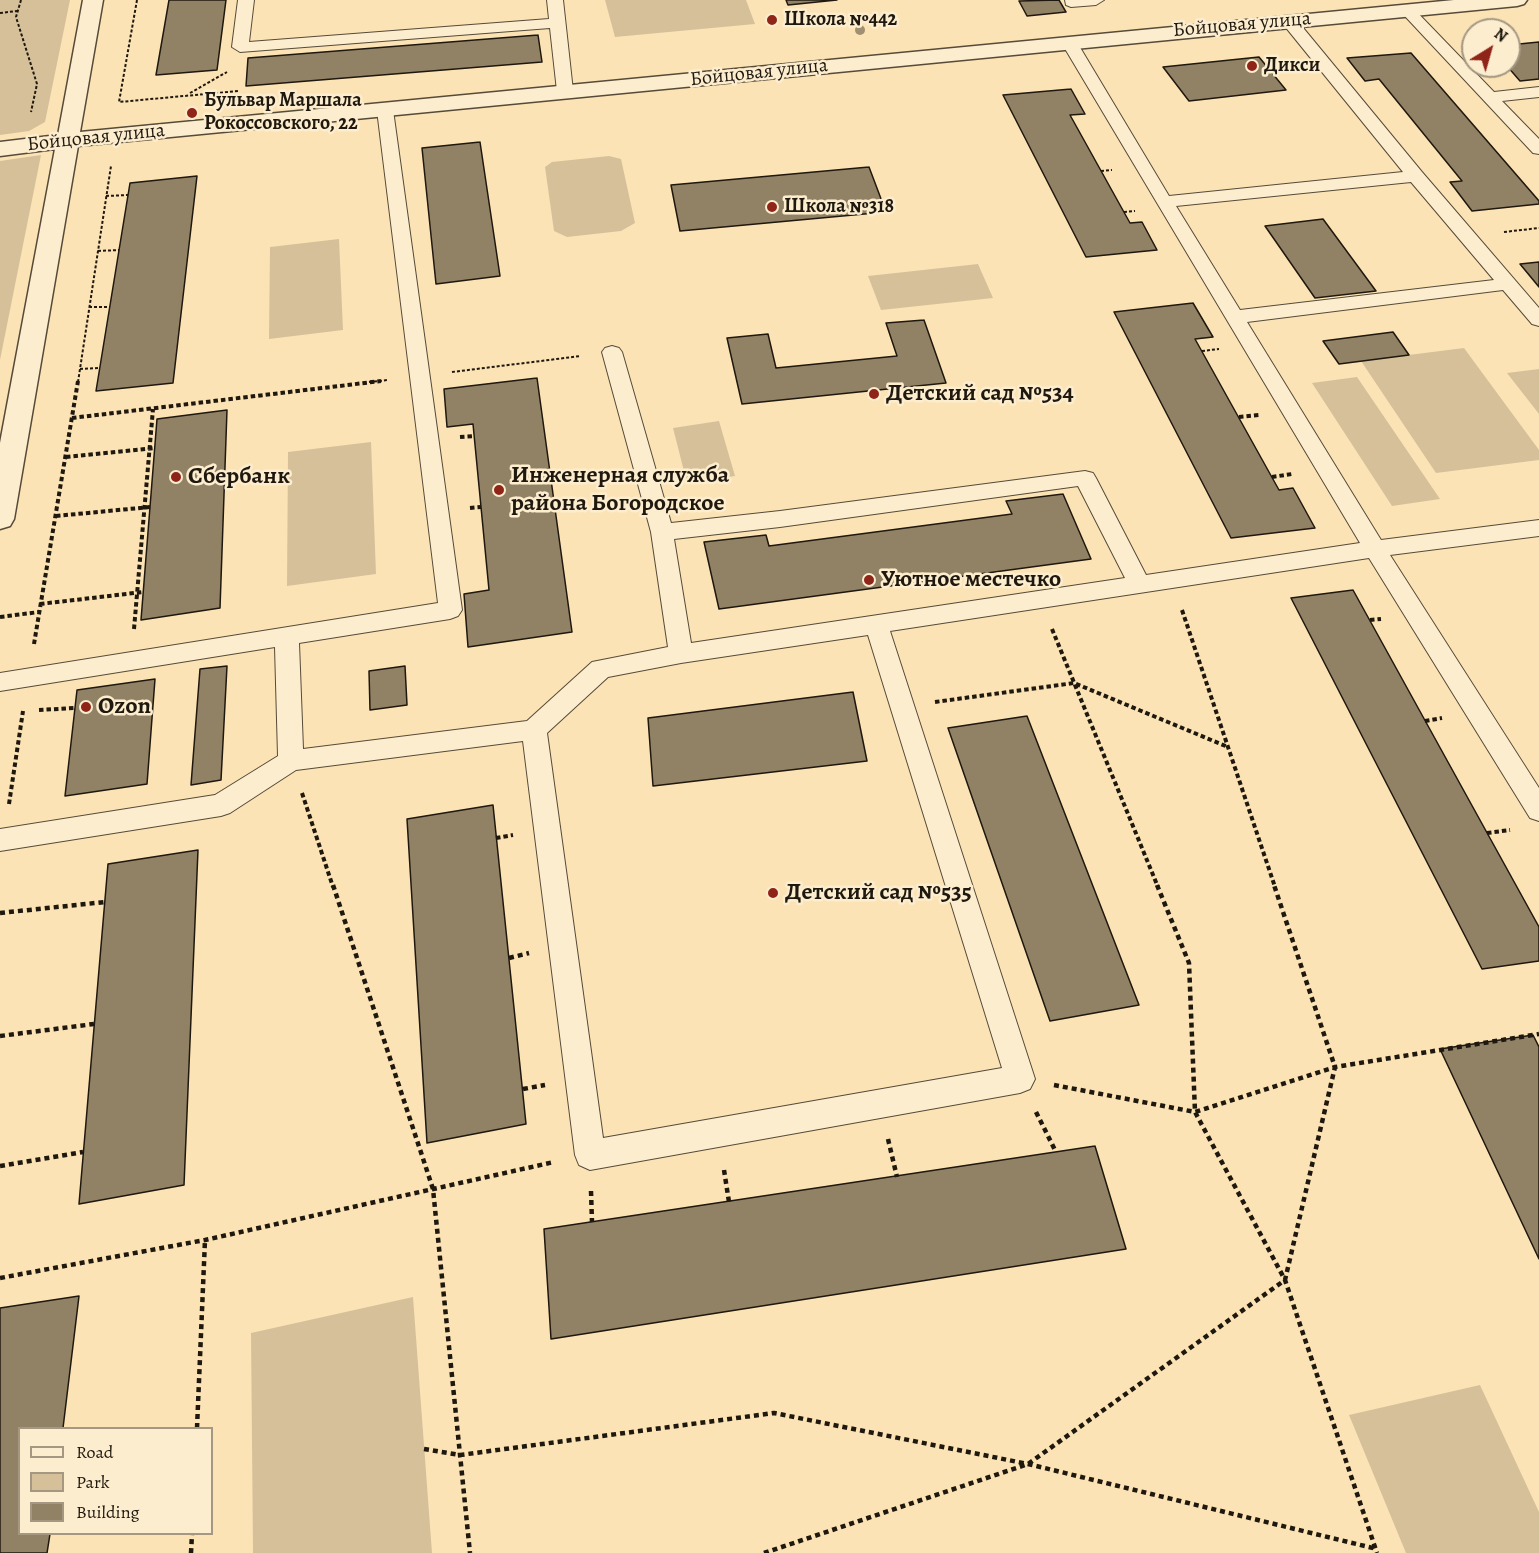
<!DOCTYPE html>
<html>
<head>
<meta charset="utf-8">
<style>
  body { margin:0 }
  #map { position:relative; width:1539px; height:1553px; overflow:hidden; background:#fbe3b5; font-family:Alegreya,serif }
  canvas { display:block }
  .legend { position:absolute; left:18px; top:1427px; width:195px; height:108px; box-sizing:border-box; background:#fcedcf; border:2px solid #a49882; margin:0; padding:8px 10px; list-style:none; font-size:18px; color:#1f180e }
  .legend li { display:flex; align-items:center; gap:12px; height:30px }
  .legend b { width:30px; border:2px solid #a49882 }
  .north { position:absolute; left:1461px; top:18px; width:60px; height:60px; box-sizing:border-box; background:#fcedcf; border:2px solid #a49882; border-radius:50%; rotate:37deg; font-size:16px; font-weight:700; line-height:24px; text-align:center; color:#1f180e }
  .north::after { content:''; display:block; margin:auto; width:21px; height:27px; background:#8f2418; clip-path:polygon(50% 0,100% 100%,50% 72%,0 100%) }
</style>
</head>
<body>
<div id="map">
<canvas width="1539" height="1553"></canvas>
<ul class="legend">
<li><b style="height:8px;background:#fcedcf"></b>Road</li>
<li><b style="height:16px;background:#d6c099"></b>Park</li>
<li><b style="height:16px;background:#918265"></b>Building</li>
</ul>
<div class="north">N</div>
</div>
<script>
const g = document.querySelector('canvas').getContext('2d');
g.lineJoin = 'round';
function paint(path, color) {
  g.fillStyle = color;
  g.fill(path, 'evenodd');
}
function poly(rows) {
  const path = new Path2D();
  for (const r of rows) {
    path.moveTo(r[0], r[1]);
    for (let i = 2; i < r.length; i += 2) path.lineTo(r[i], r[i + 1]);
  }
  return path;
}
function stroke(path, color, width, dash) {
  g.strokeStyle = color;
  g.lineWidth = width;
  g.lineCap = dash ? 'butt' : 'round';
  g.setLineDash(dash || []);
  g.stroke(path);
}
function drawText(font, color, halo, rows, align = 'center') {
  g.font = font + ' Alegreya,serif';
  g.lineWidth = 5;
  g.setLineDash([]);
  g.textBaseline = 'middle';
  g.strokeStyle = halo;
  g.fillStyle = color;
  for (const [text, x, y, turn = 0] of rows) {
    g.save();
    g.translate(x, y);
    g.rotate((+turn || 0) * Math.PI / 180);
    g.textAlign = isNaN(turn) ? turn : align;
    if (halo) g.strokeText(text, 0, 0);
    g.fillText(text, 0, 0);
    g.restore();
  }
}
const green = poly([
  [0,0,70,0,45,122,29,131,0,135],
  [605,0,746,0,755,24,615,37],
  [41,155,0,360,0,161],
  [609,156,621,159,635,223,621,231,567,237,554,231,545,167,552,162],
  [339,239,343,330,269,339,270,247],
  [978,264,993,298,881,310,868,276],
  [1464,348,1539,450,1539,460,1436,473,1361,361],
  [1539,369,1539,414,1507,373],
  [1357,377,1440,499,1392,506,1312,383],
  [719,421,735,476,687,483,673,428],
  [371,442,376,574,287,586,288,452],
  [413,1297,432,1553,253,1553,251,1333],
  [1480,1385,1539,1512,1539,1553,1406,1553,1349,1415]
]);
const building = poly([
  [169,0,226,0,217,70,156,75,169,0],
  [786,0,837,0,788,5,786,0],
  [1059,0,1066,12,1027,16,1019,1,1059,0],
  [538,35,542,62,246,86,248,58,538,35],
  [1539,42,1539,79,1520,81,1507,66,1509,66,1509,45,1539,42],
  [1411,53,1539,201,1539,204,1472,211,1450,182,1462,181,1379,79,1365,81,1347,58,1411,53],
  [1259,57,1286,90,1189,101,1163,67,1259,57],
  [1071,89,1085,114,1070,115,1130,223,1142,222,1157,250,1086,257,1003,95,1071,89],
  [480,142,500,276,436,284,422,148,480,142],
  [869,167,886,212,680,231,671,185,869,167],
  [197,176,173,383,96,391,130,183,197,176],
  [1323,219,1376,291,1315,298,1265,226,1323,219],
  [1539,262,1539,287,1520,264,1539,262],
  [1193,303,1213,337,1195,339,1279,490,1293,488,1315,528,1231,538,1114,312,1193,303],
  [924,320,946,383,742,404,727,338,768,334,776,368,897,356,886,323,924,320],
  [1393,332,1409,355,1339,364,1323,341,1393,332],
  [537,378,572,632,468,647,464,594,489,590,473,424,447,427,444,389,537,378],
  [227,410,220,608,141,620,157,419,227,410],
  [1063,494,1091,559,719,609,704,542,766,535,769,546,1012,514,1006,501,1063,494],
  [1353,590,1539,927,1539,961,1482,969,1291,598,1353,590],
  [227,666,221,780,191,785,200,669,227,666],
  [405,666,407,705,370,710,369,671,405,666],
  [155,679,147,784,65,796,77,690,155,679],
  [853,692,867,761,653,786,648,718,853,692],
  [1027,716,1139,1005,1050,1021,948,728,1027,716],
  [493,805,526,1124,427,1143,407,819,493,805],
  [198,850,184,1185,79,1204,108,864,198,850],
  [1533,1035,1539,1047,1539,1259,1440,1049,1533,1035],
  [1095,1146,1126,1249,551,1339,544,1229,1095,1146],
  [79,1296,63,1428,20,1428,20,1534,50,1534,47,1553,0,1553,0,1308,79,1296]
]);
const pathFar2 = poly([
  [21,0,16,17,37,84,31,112],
  [137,0,119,102,238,91],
  [0,13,17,11],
  [190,93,227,72],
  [1101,171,1112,170],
  [106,196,128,195],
  [1124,212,1135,211],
  [1504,232,1539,228],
  [98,251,119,250],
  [89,307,110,307],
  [1202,351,1219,349],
  [80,369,100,368],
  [452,372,581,356],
  [78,382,111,166],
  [369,382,388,380]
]);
const pathFar1 = poly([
  [1239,417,1259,415],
  [72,418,381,381],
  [460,437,474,436],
  [66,457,155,448],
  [1272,477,1292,474],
  [470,508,481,507],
  [56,516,150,507],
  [40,604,143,592],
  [1182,610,1275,887],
  [0,617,39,612],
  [1370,620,1381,619],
  [134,629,153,409],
  [1052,629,1158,887],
  [34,644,78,381],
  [935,702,1074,683,1228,747],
  [39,710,74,708],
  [1425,721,1442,718],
  [302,793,333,887],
  [9,804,23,711],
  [1487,833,1510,830],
  [496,838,513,835]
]);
const path = poly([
  [333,885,433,1189,470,1553],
  [1157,885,1189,963,1195,1112,1285,1280,1377,1553],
  [0,913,105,902],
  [509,958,529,953],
  [0,1036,94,1024],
  [1054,1085,1195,1112,1335,1067,1539,1034],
  [523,1089,545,1085],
  [1036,1112,1056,1152],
  [888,1139,897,1177],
  [0,1166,83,1152],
  [724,1170,729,1202],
  [591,1191,592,1222],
  [0,1278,205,1240,554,1162],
  [197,1428,205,1240],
  [424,1449,460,1455,774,1413,1028,1464,1377,1549],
  [191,1553,192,1534],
  [764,1553,1028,1464,1285,1280,1335,1067,1274,885]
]);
const service = poly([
  [238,0,254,0,249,42,549,19,547,0,563,0,573,91,565,96,557,91,550,28,240,52,232,47,238,0],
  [1065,0,1104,0,1096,5,1071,7,1066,5,1065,0],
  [1407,5,1412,7,1494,92,1539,87,1539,97,1502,101,1539,139,1539,154,1533,153,1402,13,1399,10,1402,7,1407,5],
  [1289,16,1295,18,1422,172,1539,308,1539,326,1532,324,1503,290,1247,322,1381,540,1539,520,1539,536,1390,555,1539,788,1539,821,1530,818,1369,558,890,631,1035,1079,1030,1089,1020,1093,590,1170,579,1165,575,1155,523,741,296,770,230,813,221,816,0,851,0,829,215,795,278,756,275,647,0,691,0,673,438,603,377,110,385,105,393,110,462,610,458,616,450,619,299,643,303,749,527,721,592,662,668,647,651,532,602,352,605,348,612,346,619,348,622,352,671,523,780,511,1085,471,1093,473,1096,478,1146,575,1360,543,1061,42,1063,39,1075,39,1169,196,1403,172,1283,24,1281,21,1289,16],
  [1411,182,1494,280,1240,310,1176,206,1411,182],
  [1078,486,1125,578,691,643,674,539,780,527,1078,486],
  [868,635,1002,1068,603,1138,547,733,608,677,681,663,868,635]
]);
const tertiary = poly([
  [83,0,103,0,80,132,1454,0,1527,0,1524,4,1517,6,78,146,14,519,10,526,0,529,0,443,55,149,0,156,0,142,58,135,83,0]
]);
const trees = [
  [860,30]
];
const markers = [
  [772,20,6,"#8f2418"],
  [1252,66,6,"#8f2418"],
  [192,113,6,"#8f2418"],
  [772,207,6,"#8f2418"],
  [874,394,6,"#8f2418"],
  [176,477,6,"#8f2418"],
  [499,490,6,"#8f2418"],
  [869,580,6,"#8f2418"],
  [86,707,6,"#8f2418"],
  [773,893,6,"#8f2418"]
];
const farPoinames = [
  ["Школа №442",784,20],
  ["Дикси",1264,66],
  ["Бульвар Маршала",204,101],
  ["Рокоссовского, 22",204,124],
  ["Школа №318",784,207]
];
const farStreetnames = [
  ["Бойцовая улица",1242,25,-5],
  ["Бойцовая улица",759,73,-6],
  ["Бойцовая улица",96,138,-6]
];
const poiNames = [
  ["Детский сад №534",886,394],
  ["Инженерная служба",511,476],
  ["района Богородское",511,504],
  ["Сбербанк",188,477],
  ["Уютное местечко",881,580],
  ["Ozon",98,707],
  ["Детский сад №535",785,893]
];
paint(green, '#d6c099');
paint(building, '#918265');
stroke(building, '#1f180e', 1.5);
stroke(service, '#564b38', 2);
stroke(tertiary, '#564b38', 3);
stroke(pathFar2, '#1f180e', 2, [3, 2]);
stroke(pathFar1, '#1f180e', 4, [4.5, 3]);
stroke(path, '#1f180e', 4.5, [5, 4]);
paint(service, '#fcedcf');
paint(tertiary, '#fcedcf');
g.fillStyle = '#a08f70';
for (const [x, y] of trees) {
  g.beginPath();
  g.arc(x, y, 5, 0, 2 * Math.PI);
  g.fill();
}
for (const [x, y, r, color] of markers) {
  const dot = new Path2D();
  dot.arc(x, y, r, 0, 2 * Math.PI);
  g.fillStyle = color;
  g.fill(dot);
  stroke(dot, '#fcedcf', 2);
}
drawText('bold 20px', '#1f180e', '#fcedcf', farPoinames, 'left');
drawText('20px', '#1f180e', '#fcedcf', farStreetnames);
drawText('bold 24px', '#1f180e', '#fcedcf', poiNames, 'left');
</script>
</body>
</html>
